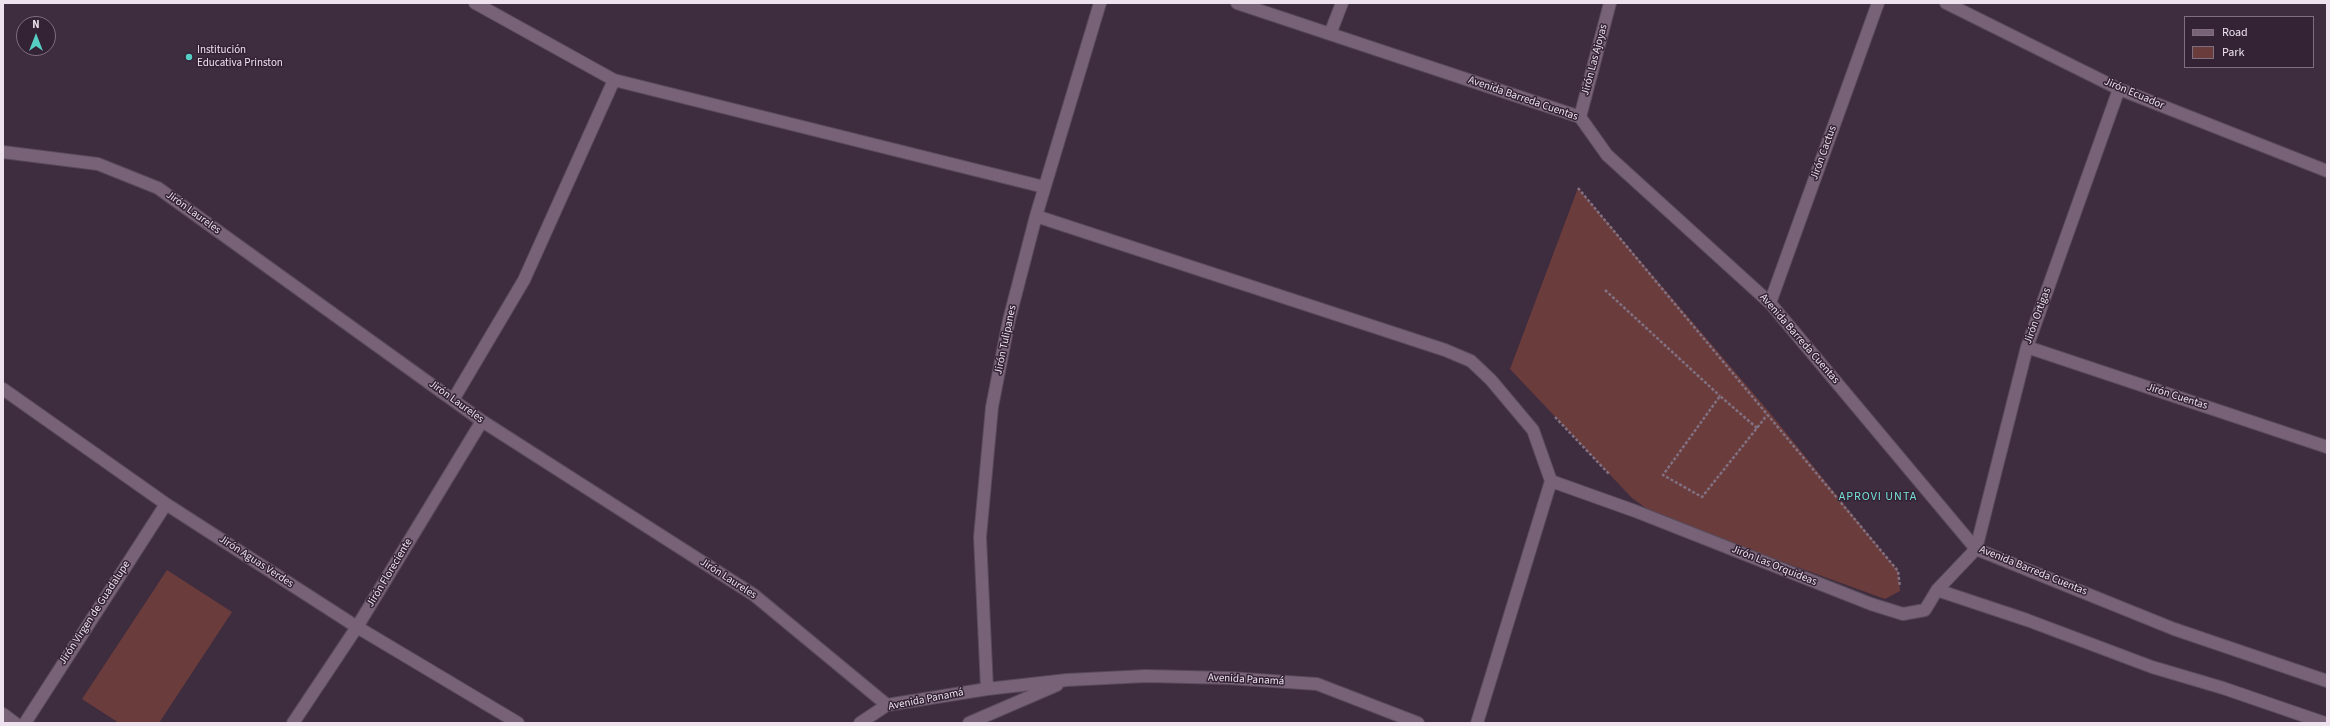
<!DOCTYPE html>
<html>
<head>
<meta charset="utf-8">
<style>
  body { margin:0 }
  #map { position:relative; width:2330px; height:726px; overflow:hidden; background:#3e2c3f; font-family:"Source Sans 3",sans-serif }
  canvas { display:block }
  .frame { position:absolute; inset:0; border:4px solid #ede2ee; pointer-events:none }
  .legend { position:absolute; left:2184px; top:16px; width:130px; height:52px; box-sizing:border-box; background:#342235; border:1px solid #7e6f7f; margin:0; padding:5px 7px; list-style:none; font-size:12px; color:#ede2ee }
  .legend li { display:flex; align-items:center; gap:8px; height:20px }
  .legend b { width:20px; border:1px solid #7e6f7f }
  .north { position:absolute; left:16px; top:16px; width:40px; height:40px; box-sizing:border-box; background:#342235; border:1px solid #7e6f7f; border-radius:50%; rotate:0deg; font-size:11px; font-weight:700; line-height:16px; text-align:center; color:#ede2ee }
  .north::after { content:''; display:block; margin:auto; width:14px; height:18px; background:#56cec3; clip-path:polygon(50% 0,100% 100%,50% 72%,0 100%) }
</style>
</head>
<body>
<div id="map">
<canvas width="2330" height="726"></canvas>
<div class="frame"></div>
<ul class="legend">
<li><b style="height:5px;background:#776277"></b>Road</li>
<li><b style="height:11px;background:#6b3c3c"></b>Park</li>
</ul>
<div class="north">N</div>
</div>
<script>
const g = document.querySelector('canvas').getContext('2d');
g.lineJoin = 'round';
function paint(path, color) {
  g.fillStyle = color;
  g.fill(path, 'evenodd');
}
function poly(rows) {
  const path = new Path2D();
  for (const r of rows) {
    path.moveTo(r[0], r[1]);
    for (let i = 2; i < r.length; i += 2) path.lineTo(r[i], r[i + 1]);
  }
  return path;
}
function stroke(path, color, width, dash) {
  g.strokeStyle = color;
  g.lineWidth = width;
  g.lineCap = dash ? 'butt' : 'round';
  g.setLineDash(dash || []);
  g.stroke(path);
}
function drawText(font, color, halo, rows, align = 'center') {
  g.font = font + ' "Source Sans 3",sans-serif';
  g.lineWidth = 3;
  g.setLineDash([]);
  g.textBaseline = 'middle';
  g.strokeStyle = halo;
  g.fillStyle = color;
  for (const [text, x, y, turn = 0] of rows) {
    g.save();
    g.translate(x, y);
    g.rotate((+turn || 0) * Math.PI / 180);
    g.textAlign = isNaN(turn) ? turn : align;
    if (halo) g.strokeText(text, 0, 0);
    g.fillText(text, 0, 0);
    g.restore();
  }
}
const green = poly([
  [1578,188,1770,413,1898,571,1900,591,1885,599,1657,516,1632,498,1510,369],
  [167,570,232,612,159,723,119,723,82,699]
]);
const path = poly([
  [1578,188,1898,571,1900,587],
  [1605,290,1720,396],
  [1555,417,1609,474],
  [1757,428,1720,396,1663,475,1702,497,1757,428,1767,415]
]);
const minor = poly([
  [475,3,614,80,1044,187],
  [1237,3,1580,117,1607,155,1770,303,1976,549,2174,629,2327,681],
  [1946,3,2119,89,2327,171],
  [1330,34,1342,3],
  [1580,117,1610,3],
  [3,152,98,164,158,188,482,421,754,595,887,705],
  [1036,216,1445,350,1471,361,1491,380,1533,430,1551,481,1477,723],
  [1770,303,1878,3],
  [2027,347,2327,447],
  [3,389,166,504,357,627,518,723],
  [453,400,524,280,614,80],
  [1551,481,1635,511,1871,604,1903,614,1925,610,1937,590,1976,549,2027,347,2119,89],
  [1937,590,2027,620,2152,667,2223,688,2325,723],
  [987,689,980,537,992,407,1009,320,1036,216,1100,3],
  [3,714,15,723],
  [25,723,166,504],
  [293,723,357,627,482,421],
  [860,723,887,705,987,689,1067,680,1146,676,1229,678,1317,684,1418,723],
  [969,723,1057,685]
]);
const markers = [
  [189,57,4,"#56cec3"]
];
const poiNames = [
  ["Institución",197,51],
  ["Educativa Prinston",197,64]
];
const streetNames = [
  ["Jirón Las Ajoyas",1595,60,-75],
  ["Jirón Ecuador",2134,94,23],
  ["Avenida Barreda Cuentas",1523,99,19],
  ["Jirón Cactus",1824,153,-70],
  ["Jirón Laureles",193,213,36],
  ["Jirón Ortigas",2038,316,-70],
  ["Avenida Barreda Cuentas",1799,339,49],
  ["Jirón Tulipanes",1006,340,-78],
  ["Jirón Cuentas",2177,397,18],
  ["Jirón Laureles",456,402,36],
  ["Jirón Aguas Verdes",256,562,33],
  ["Jirón Las Orquideas",1774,566,22],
  ["Avenida Barreda Cuentas",2033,571,22],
  ["Jirón Floreciente",390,573,-59],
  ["Jirón Laureles",728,579,33],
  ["Jirón Virgen de Guadalupe",95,613,-57],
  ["Avenida Panamá",1246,680,3],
  ["Avenida Panamá",926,700,-11]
];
const neighbourhoodNames = [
  ["APROVI UNTA",1878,497]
];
paint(green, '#6b3c3c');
stroke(minor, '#594a5a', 14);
stroke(path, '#817182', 2.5, [3, 2]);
stroke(minor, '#776277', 12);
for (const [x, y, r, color] of markers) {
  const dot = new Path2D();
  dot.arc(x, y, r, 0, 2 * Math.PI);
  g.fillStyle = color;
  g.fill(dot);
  stroke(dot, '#342235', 1.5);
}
drawText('11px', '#ede2ee', '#342235', poiNames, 'left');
drawText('11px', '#ede2ee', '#342235', streetNames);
g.letterSpacing = '1px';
drawText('12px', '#75dfd5', '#342235', neighbourhoodNames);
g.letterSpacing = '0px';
</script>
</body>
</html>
